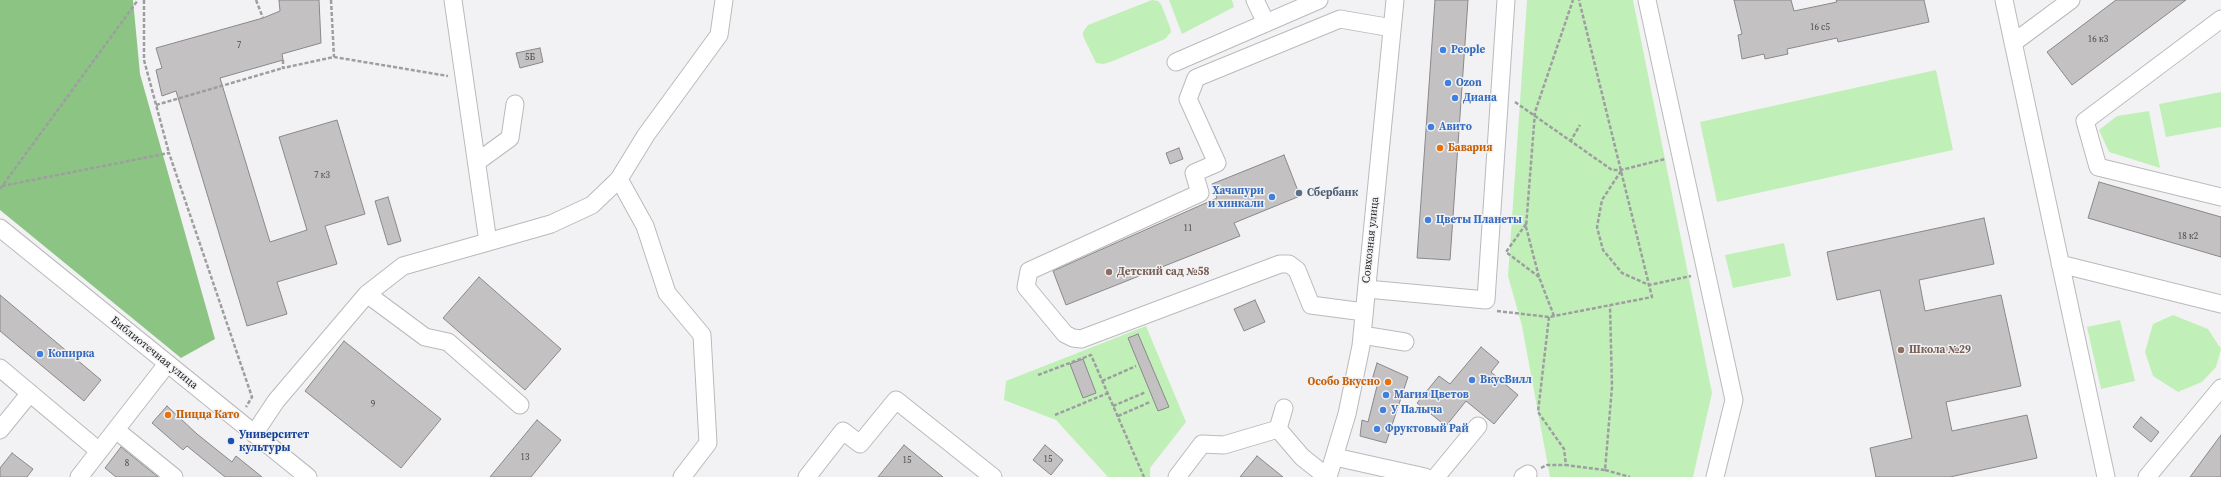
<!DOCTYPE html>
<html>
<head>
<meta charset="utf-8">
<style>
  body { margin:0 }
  canvas { display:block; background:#f2f2f4 }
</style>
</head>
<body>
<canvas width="2221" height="477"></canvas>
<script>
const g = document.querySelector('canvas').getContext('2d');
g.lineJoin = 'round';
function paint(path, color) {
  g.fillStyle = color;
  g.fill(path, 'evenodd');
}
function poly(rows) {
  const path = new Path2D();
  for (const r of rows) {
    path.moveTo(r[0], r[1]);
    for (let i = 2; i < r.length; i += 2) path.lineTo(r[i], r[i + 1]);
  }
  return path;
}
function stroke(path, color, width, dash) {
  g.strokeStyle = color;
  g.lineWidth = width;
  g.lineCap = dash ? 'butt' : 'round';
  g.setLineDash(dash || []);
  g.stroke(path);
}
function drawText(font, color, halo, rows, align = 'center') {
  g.font = font + ' "Source Serif 4",serif';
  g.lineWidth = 3;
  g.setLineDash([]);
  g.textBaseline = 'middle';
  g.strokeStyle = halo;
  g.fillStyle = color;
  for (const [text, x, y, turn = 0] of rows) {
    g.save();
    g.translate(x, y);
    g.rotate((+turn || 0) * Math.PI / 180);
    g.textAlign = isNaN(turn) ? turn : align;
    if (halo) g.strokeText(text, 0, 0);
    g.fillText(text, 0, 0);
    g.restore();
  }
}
const green = poly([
  [1152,0,1158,1,1161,4,1170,27,1171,32,1165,39,1113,61,1104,64,1096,63,1083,36,1083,32,1088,25],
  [1169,0,1232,0,1234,7,1182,34],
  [1527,0,1633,0,1712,393,1693,477,1550,477,1522,326,1508,276],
  [1936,70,1953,150,1717,202,1700,122],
  [2221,92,2221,127,2166,137,2159,104],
  [2149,111,2160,168,2109,152,2099,130,2117,116],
  [1784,243,1791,276,1733,288,1725,255],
  [2173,315,2208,329,2221,349,2216,367,2202,382,2178,392,2153,376,2145,352,2153,324],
  [2120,320,2135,381,2101,389,2087,327],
  [1146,326,1186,422,1150,468,1150,477,1108,477,1056,420,1004,400,1006,381]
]);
const forest = poly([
  [0,0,133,0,140,74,215,339,181,358,0,210]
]);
const building = poly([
  [279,0,319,0,321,43,282,54,283,60,220,78,270,242,307,230,279,137,337,120,365,214,325,226,337,264,277,282,287,314,247,326,176,91,162,96,156,70,162,68,156,48,263,18,280,11,279,0],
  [1435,0,1468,0,1450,260,1417,258,1435,0],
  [1734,0,1791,0,1794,11,1837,2,1836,0,1924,0,1929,22,1838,42,1837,38,1787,49,1788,54,1765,59,1764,54,1742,59,1738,35,1742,34,1734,0],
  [2116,0,2186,0,2072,85,2047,52,2116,0],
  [540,48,543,62,520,68,516,53,540,48],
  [1179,148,1183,159,1170,164,1166,153,1179,148],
  [1284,155,1300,196,1234,223,1240,236,1066,305,1053,271,1217,198,1212,184,1284,155],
  [2099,182,2221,217,2221,257,2088,218,2099,182],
  [388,197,401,241,388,245,375,201,388,197],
  [1984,218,1994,264,1919,280,1925,311,2001,295,2021,386,1946,402,1952,431,2027,415,2037,458,1950,477,1876,477,1870,448,1912,438,1880,290,1837,300,1827,252,1984,218],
  [479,277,561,349,525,390,443,318,479,277],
  [0,295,101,380,84,401,0,331,0,295],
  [1255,300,1265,322,1244,331,1234,309,1255,300],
  [1138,334,1169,407,1158,411,1128,338,1138,334],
  [344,341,441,419,401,468,305,391,344,341],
  [1481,347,1499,362,1491,372,1518,395,1494,424,1466,401,1446,426,1417,403,1439,376,1450,384,1481,347],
  [1083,359,1096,393,1083,398,1070,364,1083,359],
  [1377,363,1408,377,1386,443,1360,436,1362,420,1368,422,1378,382,1372,380,1377,363],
  [167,406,197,434,232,462,236,456,262,477,225,477,187,446,183,450,152,423,167,406],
  [2141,417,2159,432,2151,442,2133,427,2141,417],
  [537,420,561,440,531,477,490,477,537,420],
  [2221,435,2221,477,2190,477,2221,435],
  [904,445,943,477,878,477,904,445],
  [1045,445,1063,460,1051,475,1033,460,1045,445],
  [121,447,158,477,116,477,105,468,121,447],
  [12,453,33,469,27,477,0,477,0,468,12,453],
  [1257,456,1283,477,1240,477,1257,456]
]);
const path = poly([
  [144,0,144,60,169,153],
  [256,0,263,18],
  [331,0,334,57],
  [283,60,283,68,334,57,448,76],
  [1515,102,1612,170,1621,170,1665,159],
  [156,105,283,68],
  [1570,142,1580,125],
  [1621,171,1602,200,1597,227,1603,250,1622,273,1649,285,1691,276],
  [2,186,169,153,252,397,246,407],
  [0,189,138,0],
  [1526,224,1506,252,1539,277],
  [1497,311,1549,317,1652,297,1579,0],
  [1554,316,1539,277,1526,227,1535,112,1573,0],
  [1549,317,1538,412,1564,449,1566,465,1605,470,1612,387,1610,306],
  [1038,375,1091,355,1144,477],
  [1102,381,1136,366],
  [1113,406,1146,392],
  [1055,415,1108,393],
  [1118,416,1150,402],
  [1541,468,1547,465,1566,465],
  [1605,470,1630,477]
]);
const minor = poly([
  [453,0,488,242,551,224,592,205,619,179,646,135,719,35,724,0],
  [1255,0,1266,23],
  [1647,0,1734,400,1715,477],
  [2004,0,2106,477],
  [2221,19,2085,121,2098,167,2221,197],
  [2013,43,2071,0],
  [1176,62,1319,0],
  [477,162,510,138,515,104],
  [619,179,645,226,667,293,702,335,708,443,682,477],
  [0,228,308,477],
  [2060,264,2221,304],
  [1367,289,1486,300,1506,0],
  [367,294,425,337,448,342,520,405],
  [1364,312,1311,305,1297,270,1289,264,1280,264,1081,339,1073,338,1065,334,1026,287,1029,271,1200,193,1194,173,1217,163,1188,99,1196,78,1340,19,1392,28],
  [1362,335,1405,342],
  [0,368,99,451],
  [1284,408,1278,429,1302,457,1327,477],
  [0,430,30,393],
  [116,430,174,477],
  [254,434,276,401,367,294,403,266,488,242],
  [1335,457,1425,477],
  [79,477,167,364],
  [807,477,843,431,860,444,896,400,993,477],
  [1177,477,1202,444,1224,445,1278,429],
  [1328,477,1347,414,1361,346,1395,0],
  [1436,477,1478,426],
  [1523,477,1528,474],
  [2147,477,2221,388]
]);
const markers = [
  [1443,50,4,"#3f7fe0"],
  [1448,83,4,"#3f7fe0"],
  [1455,98,4,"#3f7fe0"],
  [1431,127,4,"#3f7fe0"],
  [1440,148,4,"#e8710a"],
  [1299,193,4,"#5c6f8a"],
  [1272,197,4,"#3f7fe0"],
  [1428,220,4,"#3f7fe0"],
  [1109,272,4,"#8d6e63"],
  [1901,350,4,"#8d6e63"],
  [40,354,4,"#3f7fe0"],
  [1472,380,4,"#3f7fe0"],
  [1388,382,4,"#e8710a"],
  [1386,395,4,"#3f7fe0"],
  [1383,410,4,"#3f7fe0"],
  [168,415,4,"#e8710a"],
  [1377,429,4,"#3f7fe0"],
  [231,441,4,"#1a4fb4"]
];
const numberNames = [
  ["16 с5",1820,28],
  ["16 к3",2098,40],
  ["7",239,46],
  ["5Б",530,58],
  ["7 к3",322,176],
  ["11",1188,229],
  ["18 к2",2188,237],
  ["9",373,405],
  ["13",525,458],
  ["15",1048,460],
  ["15",907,461],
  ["8",127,464]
];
const shopNames = [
  ["People",1451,50],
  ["Ozon",1456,83],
  ["Диана",1463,98],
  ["Авито",1439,127],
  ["Хачапури",1264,191,"right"],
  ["и хинкали",1264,204,"right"],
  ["Цветы Планеты",1436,220],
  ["Копирка",48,354],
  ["ВкусВилл",1480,380],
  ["Магия Цветов",1394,395],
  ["У Палыча",1391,410],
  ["Фруктовый Рай",1385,429]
];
const foodNames = [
  ["Бавария",1448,148],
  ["Особо Вкусно",1380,382,"right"],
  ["Пицца Като",176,415]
];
const serviceNames = [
  ["Сбербанк",1307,193]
];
const streetNames = [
  ["Совхозная улица",1371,240,-84],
  ["Библиотечная улица",154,353,39]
];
const educationNames = [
  ["Детский сад №58",1117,272],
  ["Школа №29",1909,350]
];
const transitNames = [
  ["Университет",239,435],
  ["культуры",239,448]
];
paint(green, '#c0f0b8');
paint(forest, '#8cc484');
paint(building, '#c3c1c2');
stroke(building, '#8a8889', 1);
stroke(minor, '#bababc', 19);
stroke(path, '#9e9ea0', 2.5, [4, 2]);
stroke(minor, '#fff', 17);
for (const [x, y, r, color] of markers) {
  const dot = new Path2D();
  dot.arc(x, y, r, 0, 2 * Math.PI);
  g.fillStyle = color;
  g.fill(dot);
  stroke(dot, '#f2f2f4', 1.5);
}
drawText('9px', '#494849', null, numberNames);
drawText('bold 11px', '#366cbe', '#f2f2f4', shopNames, 'left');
drawText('bold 11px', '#c56008', '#f2f2f4', foodNames, 'left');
drawText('bold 11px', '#4e5e75', '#f2f2f4', serviceNames, 'left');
drawText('11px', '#202021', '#f2f2f4', streetNames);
drawText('bold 11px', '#785e54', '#f2f2f4', educationNames, 'left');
drawText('bold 11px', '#164399', '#f2f2f4', transitNames, 'left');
</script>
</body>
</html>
